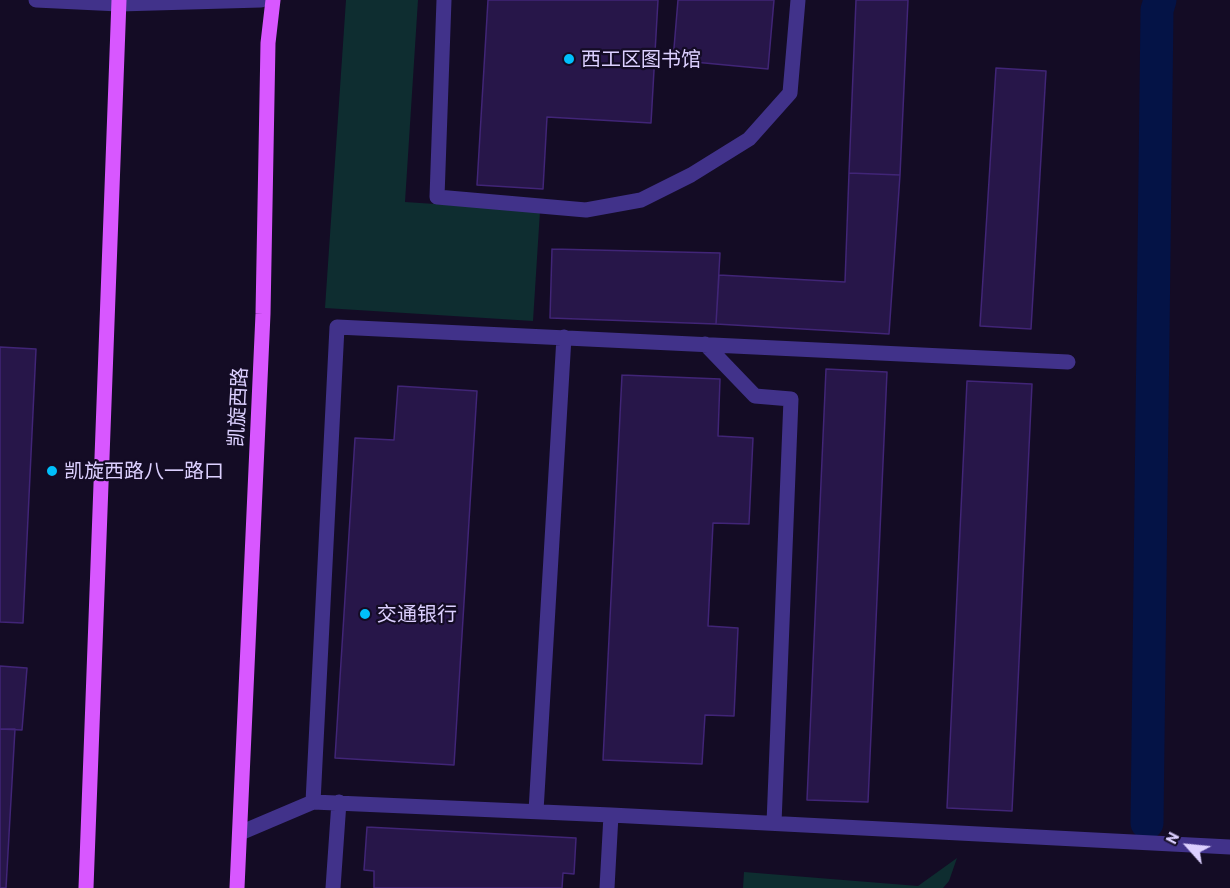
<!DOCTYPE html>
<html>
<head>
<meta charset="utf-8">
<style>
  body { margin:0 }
  #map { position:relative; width:1230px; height:888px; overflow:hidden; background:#140c25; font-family:Barlow,sans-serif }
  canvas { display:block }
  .north { position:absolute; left:1158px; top:816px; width:60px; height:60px; -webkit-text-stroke:4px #140c25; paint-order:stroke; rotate:297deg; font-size:16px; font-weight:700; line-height:24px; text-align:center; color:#dcd0ff }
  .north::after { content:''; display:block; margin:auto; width:21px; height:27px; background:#dcd0ff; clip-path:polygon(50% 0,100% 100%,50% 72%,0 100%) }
</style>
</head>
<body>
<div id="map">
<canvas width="1230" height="888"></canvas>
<div class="north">N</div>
</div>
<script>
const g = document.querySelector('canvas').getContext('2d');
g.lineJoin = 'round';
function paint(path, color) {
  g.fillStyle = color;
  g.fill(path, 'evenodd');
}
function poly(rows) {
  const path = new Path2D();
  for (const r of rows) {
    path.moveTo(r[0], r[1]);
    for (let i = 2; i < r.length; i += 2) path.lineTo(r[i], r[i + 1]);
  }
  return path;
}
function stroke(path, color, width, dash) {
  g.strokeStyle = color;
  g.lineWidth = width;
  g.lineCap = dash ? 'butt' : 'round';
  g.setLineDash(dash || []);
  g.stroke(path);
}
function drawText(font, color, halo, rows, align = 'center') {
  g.font = font + ' Barlow,"Noto Sans SC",sans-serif';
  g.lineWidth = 4.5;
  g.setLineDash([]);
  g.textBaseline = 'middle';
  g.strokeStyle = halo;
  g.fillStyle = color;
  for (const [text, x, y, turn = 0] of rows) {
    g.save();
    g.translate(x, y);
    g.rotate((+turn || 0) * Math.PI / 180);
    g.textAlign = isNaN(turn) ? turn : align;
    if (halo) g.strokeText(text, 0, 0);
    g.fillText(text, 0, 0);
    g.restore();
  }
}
const green = poly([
  [346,0,418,0,405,202,540,211,533,321,325,308],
  [957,858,949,881,943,888,743,888,744,872,918,886]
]);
const canal = poly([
  [1147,823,1157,10,1160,0]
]);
const building = poly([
  [488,0,658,0,651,123,547,117,543,189,477,185,488,0],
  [678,0,774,0,768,69,673,60,678,0],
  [856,0,908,0,900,175,849,173,856,0],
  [996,68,1046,71,1031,329,980,326,996,68],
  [849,173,900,175,889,334,716,324,719,275,845,282,849,173],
  [552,249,720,253,716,324,550,318,552,249],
  [0,347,36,349,23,623,0,622,0,347],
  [826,369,887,372,868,802,807,800,826,369],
  [622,375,720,379,718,436,753,438,749,524,713,523,708,626,738,628,734,716,705,715,702,764,603,760,622,375],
  [967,381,1032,384,1012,811,947,808,967,381],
  [398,386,477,391,454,765,335,758,355,438,394,440,398,386],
  [0,666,27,668,22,730,0,729,0,666],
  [0,729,15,729,6,888,0,888,0,729],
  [367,827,576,838,574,874,563,873,562,888,374,888,374,871,364,870,367,827]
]);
const service = poly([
  [444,0,437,197,586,210,641,200,691,175,749,139,790,93,798,0],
  [705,344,755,396,791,399,774,823],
  [313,802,337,327,1068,362],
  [536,811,564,337],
  [611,815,1230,847],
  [240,833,313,802,611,815,607,888],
  [333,888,339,802]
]);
const tertiary = poly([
  [36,0,119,4,261,0]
]);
const primary = poly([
  [86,888,119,0],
  [237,888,263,314,268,43,273,0]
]);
const markers = [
  [569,59,6,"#00bffb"],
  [52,471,6,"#00bffb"],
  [365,614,6,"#00bffb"]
];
const poiNames = [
  ["西工区图书馆",581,59],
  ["凯旋西路八一路口",64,471],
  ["交通银行",377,614]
];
const streetNames = [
  ["凯旋西路",238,407,-87]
];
paint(green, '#0e2d30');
stroke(canal, '#041346', 33);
paint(building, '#271649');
stroke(building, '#412577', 1.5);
stroke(service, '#41328a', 15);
stroke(tertiary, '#41328a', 15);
stroke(primary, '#d857ff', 15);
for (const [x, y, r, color] of markers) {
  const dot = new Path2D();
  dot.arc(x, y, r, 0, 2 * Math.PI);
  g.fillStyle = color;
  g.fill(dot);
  stroke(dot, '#140c25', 2);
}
drawText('20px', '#dcd0ff', '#140c25', poiNames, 'left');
drawText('20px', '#dcd0ff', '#140c25', streetNames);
</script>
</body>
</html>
